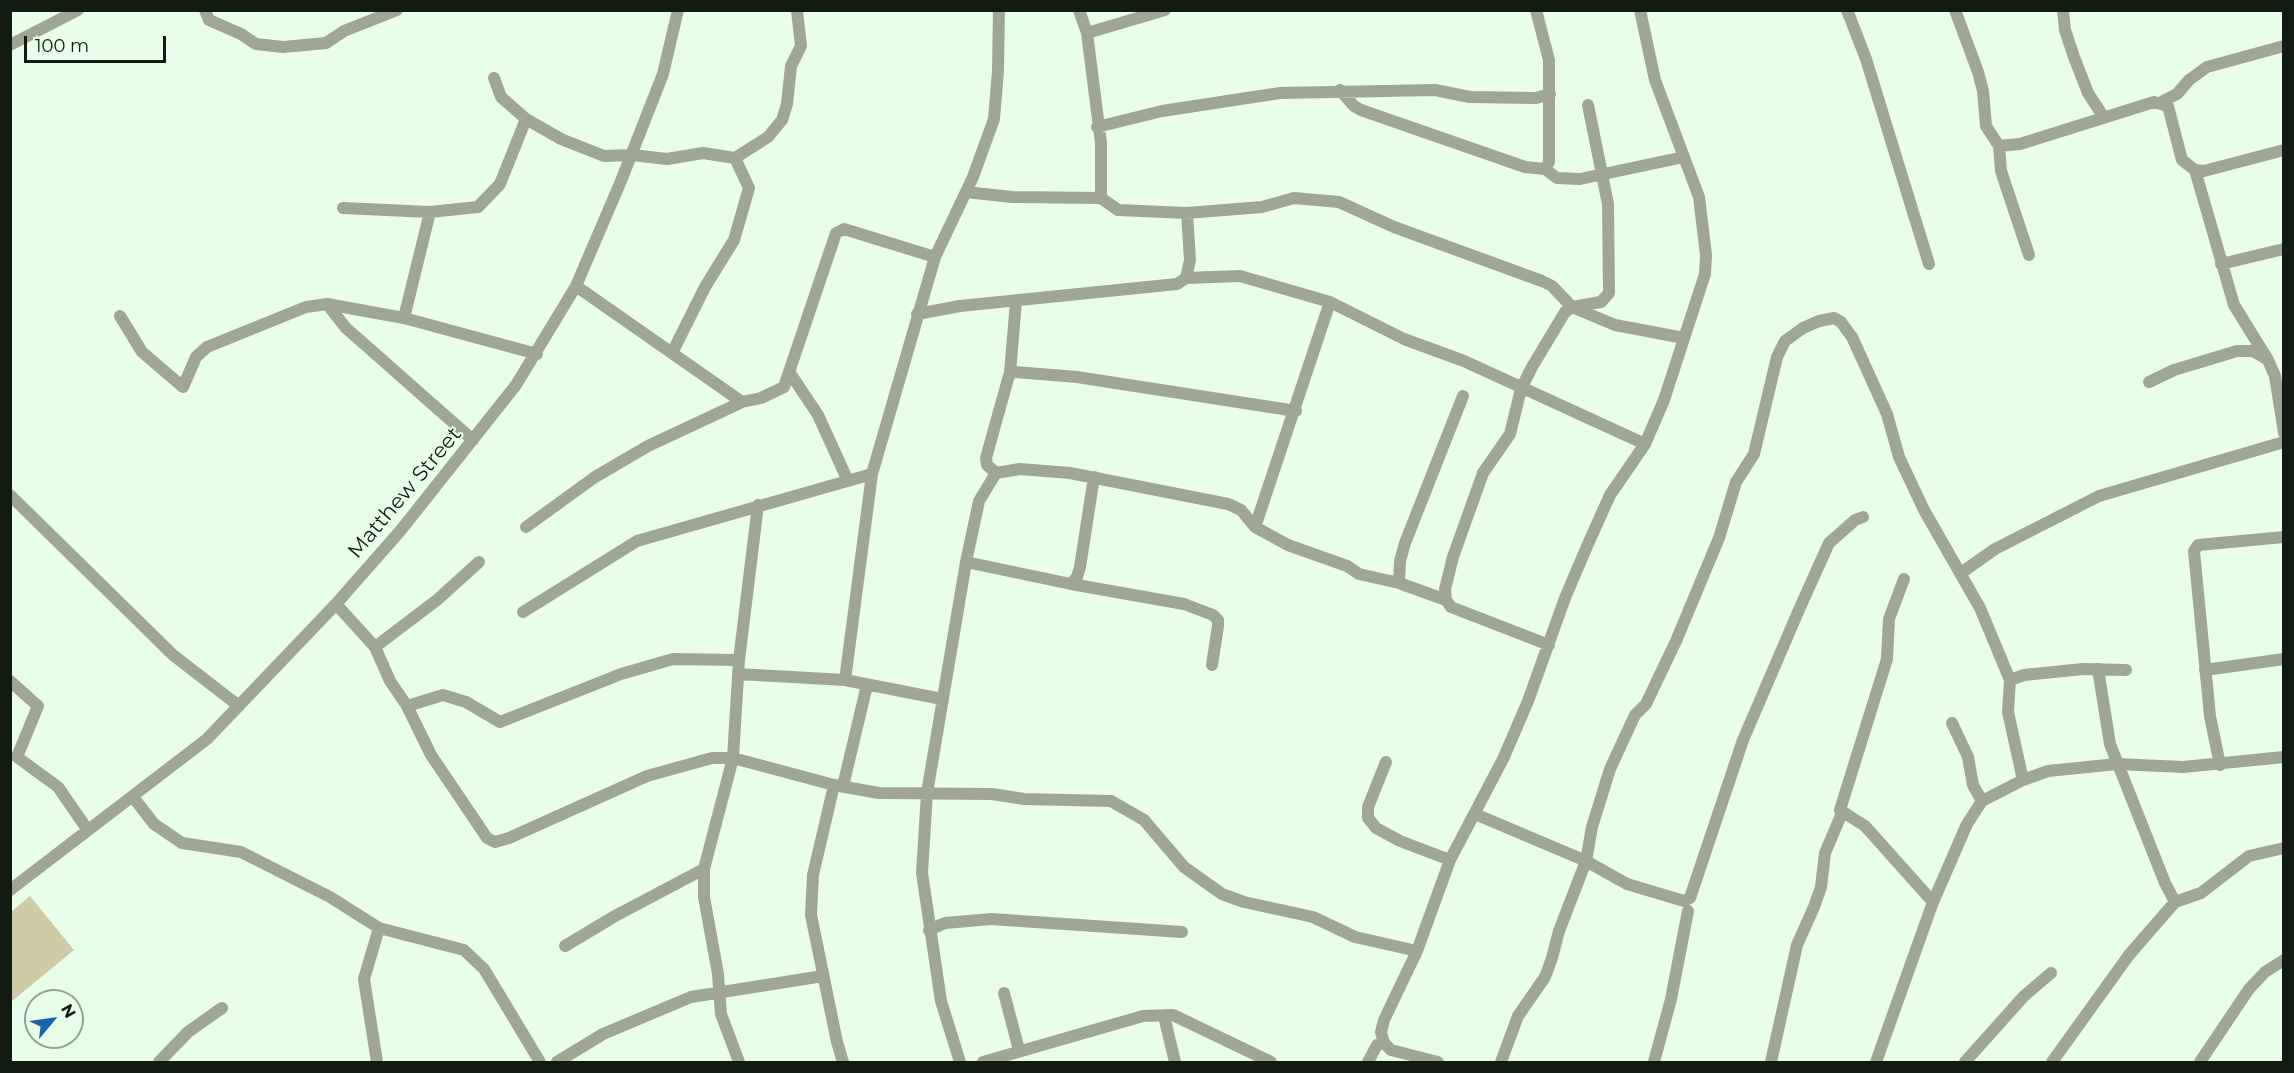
<!DOCTYPE html>
<html>
<head>
<meta charset="utf-8">
<style>
  body { margin:0 }
  #map { position:relative; width:2294px; height:1073px; overflow:hidden; background:#e9fee9; font-family:Montserrat,sans-serif }
  canvas { display:block }
  .frame { position:absolute; inset:0; border:12px solid #111b12; pointer-events:none }
  .north { position:absolute; left:24px; top:989px; width:60px; height:60px; box-sizing:border-box; background:#e9fee9; border:2px solid #93a393; border-radius:50%; rotate:61deg; font-size:16px; font-weight:700; line-height:24px; text-align:center; color:#111b12 }
  .north::after { content:''; display:block; margin:auto; width:21px; height:27px; background:#1c60b0; clip-path:polygon(50% 0,100% 100%,50% 72%,0 100%) }
  .scale { position:absolute; left:24px; top:36px; width:142px; height:27px; box-sizing:border-box; border:3px solid #111b12; border-top:0; padding-left:8px; font-size:18px; line-height:21px; white-space:nowrap; color:#111b12; -webkit-text-stroke:4px #e9fee9; paint-order:stroke }
</style>
</head>
<body>
<div id="map">
<canvas width="2294" height="1073"></canvas>
<div class="frame"></div>
<div class="north">N</div>
<div class="scale">100 m</div>
</div>
<script>
const g = document.querySelector('canvas').getContext('2d');
g.lineJoin = 'round';
function paint(path, color) {
  g.fillStyle = color;
  g.fill(path, 'evenodd');
}
function poly(rows) {
  const path = new Path2D();
  for (const r of rows) {
    path.moveTo(r[0], r[1]);
    for (let i = 2; i < r.length; i += 2) path.lineTo(r[i], r[i + 1]);
  }
  return path;
}
function stroke(path, color, width, dash) {
  g.strokeStyle = color;
  g.lineWidth = width;
  g.lineCap = dash ? 'butt' : 'round';
  g.setLineDash(dash || []);
  g.stroke(path);
}
function drawText(font, color, halo, rows, align = 'center') {
  g.font = font + ' Montserrat,sans-serif';
  g.lineWidth = 4.5;
  g.setLineDash([]);
  g.textBaseline = 'middle';
  g.strokeStyle = halo;
  g.fillStyle = color;
  for (const [text, x, y, turn = 0] of rows) {
    g.save();
    g.translate(x, y);
    g.rotate((+turn || 0) * Math.PI / 180);
    g.textAlign = isNaN(turn) ? turn : align;
    if (halo) g.strokeText(text, 0, 0);
    g.fillText(text, 0, 0);
    g.restore();
  }
}
const green = poly([
  [30,896,74,950,11,1002,11,912]
]);
const street = poly([
  [205,10,209,20,241,34,256,44,283,47,326,43,344,31,397,10],
  [1079,10,1087,33,1101,143,1101,198],
  [1847,10,1866,59,1929,264],
  [1955,10,1978,72,1983,91,1986,126,1999,146,2001,171,2029,255],
  [2063,10,2065,30,2074,57,2088,93,2103,116],
  [1087,33,1165,10],
  [10,45,78,10],
  [494,78,501,97,526,119,561,139,604,156,632,155,667,159,703,153,735,158,768,137,782,120,787,104,791,66,801,46,797,11],
  [1340,90,1354,106,1361,110,1525,167,1545,169,1549,162,1549,60,1536,10],
  [2163,101,2177,94,2189,80,2207,67,2284,46],
  [1097,127,1162,111,1280,93,1435,90,1470,97,1536,98,1550,94],
  [1999,146,2020,144,2154,102,2168,106,2182,160,2195,170,2204,171,2284,150],
  [1545,169,1557,178,1580,179,1684,157],
  [2195,170,2234,305,2268,360,2275,376,2284,433],
  [966,192,1012,197,1101,198,1118,210,1187,213,1262,207,1294,198,1339,202,1394,227,1542,281,1552,286,1572,307,1615,325,1684,338],
  [343,208,430,212,478,207,500,184,526,119],
  [2221,264,2284,249],
  [1186,278,1240,276,1330,302,1404,339,1464,361,1645,444],
  [576,286,742,402,761,398,784,387,836,233,844,229,935,257],
  [327,304,346,328,473,440],
  [917,314,960,306,1177,284,1186,278,1190,260,1187,213],
  [120,316,142,352,183,387,196,357,207,347,306,307,327,304,404,318,537,354],
  [404,318,430,212],
  [673,351,705,287,734,240,749,188,735,158],
  [790,373,818,415,848,481],
  [1010,373,1016,301],
  [2149,382,2174,370,2237,351,2253,351,2267,359],
  [996,473,987,465,986,458,1008,379,1010,373,1015,372,1077,377,1296,411],
  [10,495,173,655,239,706],
  [526,527,595,477,648,446,742,402],
  [1255,527,1330,302],
  [966,562,1071,584,1077,577,1080,567,1094,477],
  [1961,573,1995,549,2099,496,2284,442],
  [1904,579,1889,619,1887,659,1840,810,1865,826,1933,902],
  [1399,583,1400,561,1405,543,1463,396],
  [1071,584,1184,604,1213,615,1218,620,1218,626,1212,665],
  [336,604,375,647,390,681,407,706,431,755,487,838,495,842,509,838,647,776,712,758,733,758,834,785,879,793,992,794,1024,799,1111,801,1144,820,1184,867,1222,894,1244,902,1313,917,1355,937,1417,951],
  [523,612,637,541,872,474,935,257,973,177,994,119,998,71,999,10],
  [1549,645,1451,607,1446,600,1445,589,1453,557,1483,473,1510,434,1521,389,1532,367,1565,312,1572,307,1601,302,1609,293,1608,204,1588,105],
  [375,647,437,600,479,562],
  [2098,669,2110,744,2165,883,2175,902],
  [2205,670,2284,659],
  [738,674,845,680,942,699],
  [845,680,872,474],
  [10,681,38,706,17,757,58,787,87,829],
  [407,706,443,695,466,702,500,722,621,674,673,659,739,660],
  [1952,723,1968,757,1973,785,1982,801],
  [1386,762,1368,807,1368,818,1376,828,1400,841,1450,860],
  [2220,765,2210,716,2194,551,2198,545,2284,537],
  [2023,780,2008,712,2010,680,2024,675,2083,669,2126,670],
  [834,785,813,875,811,915,837,1042,843,1062],
  [843,786,867,685],
  [133,797,154,824,182,843,241,852,330,897,379,928,464,950,484,969,540,1062],
  [1475,814,1586,861,1627,884,1684,901,1690,898,1743,740,1798,612,1829,543,1855,520,1863,517],
  [10,890,207,739,336,604,401,530,516,385,576,286,621,181,663,74,678,10],
  [929,930,945,923,991,919,1182,932],
  [565,946,615,916,704,869],
  [1004,993,1019,1050],
  [1164,1016,1175,1062],
  [159,1062,188,1032,222,1008],
  [377,1062,364,979,379,928],
  [557,1062,603,1034,691,997,823,976],
  [739,1062,721,1014,718,974,704,897,704,869,733,758,739,660,758,505],
  [960,1062,941,1001,922,873,927,793,966,562,979,501,996,473,1020,469,1070,473,1228,504,1241,510,1255,527,1288,545,1347,566,1359,574,1399,583,1446,600],
  [983,1062,1143,1016,1173,1015,1271,1062],
  [1368,1062,1377,1045,1384,1043],
  [1438,1062,1391,1050,1384,1043,1381,1032,1384,1020,1417,951,1450,860,1503,759,1528,701,1565,598,1588,544,1610,495,1645,444,1664,400,1705,274,1706,255,1699,197,1655,80,1640,10],
  [1501,1062,1518,1016,1545,977,1552,958,1559,931,1586,861,1592,827,1610,769,1635,715,1646,704,1676,641,1719,538,1736,482,1754,454,1777,357,1785,341,1803,328,1819,321,1834,318,1841,322,1852,337,1887,414,1899,457,1924,510,1980,608,2010,680],
  [1654,1062,1671,999,1688,911],
  [1771,1062,1797,945,1814,907,1821,887,1825,853,1842,813],
  [1876,1062,1933,902,1967,824,1982,801,2023,780,2048,771,2117,764,2183,767,2284,757],
  [1965,1062,2024,996,2051,973],
  [2052,1062,2129,955,2175,902,2201,893,2249,856,2284,848],
  [2200,1062,2249,989,2265,972,2284,960]
]);
const streetNames = [
  ["Matthew Street",405,493,-50]
];
paint(green, '#cfcaa7');
stroke(street, '#a0a695', 12);
drawText('21px', '#111b12', '#e9fee9', streetNames);
</script>
</body>
</html>
